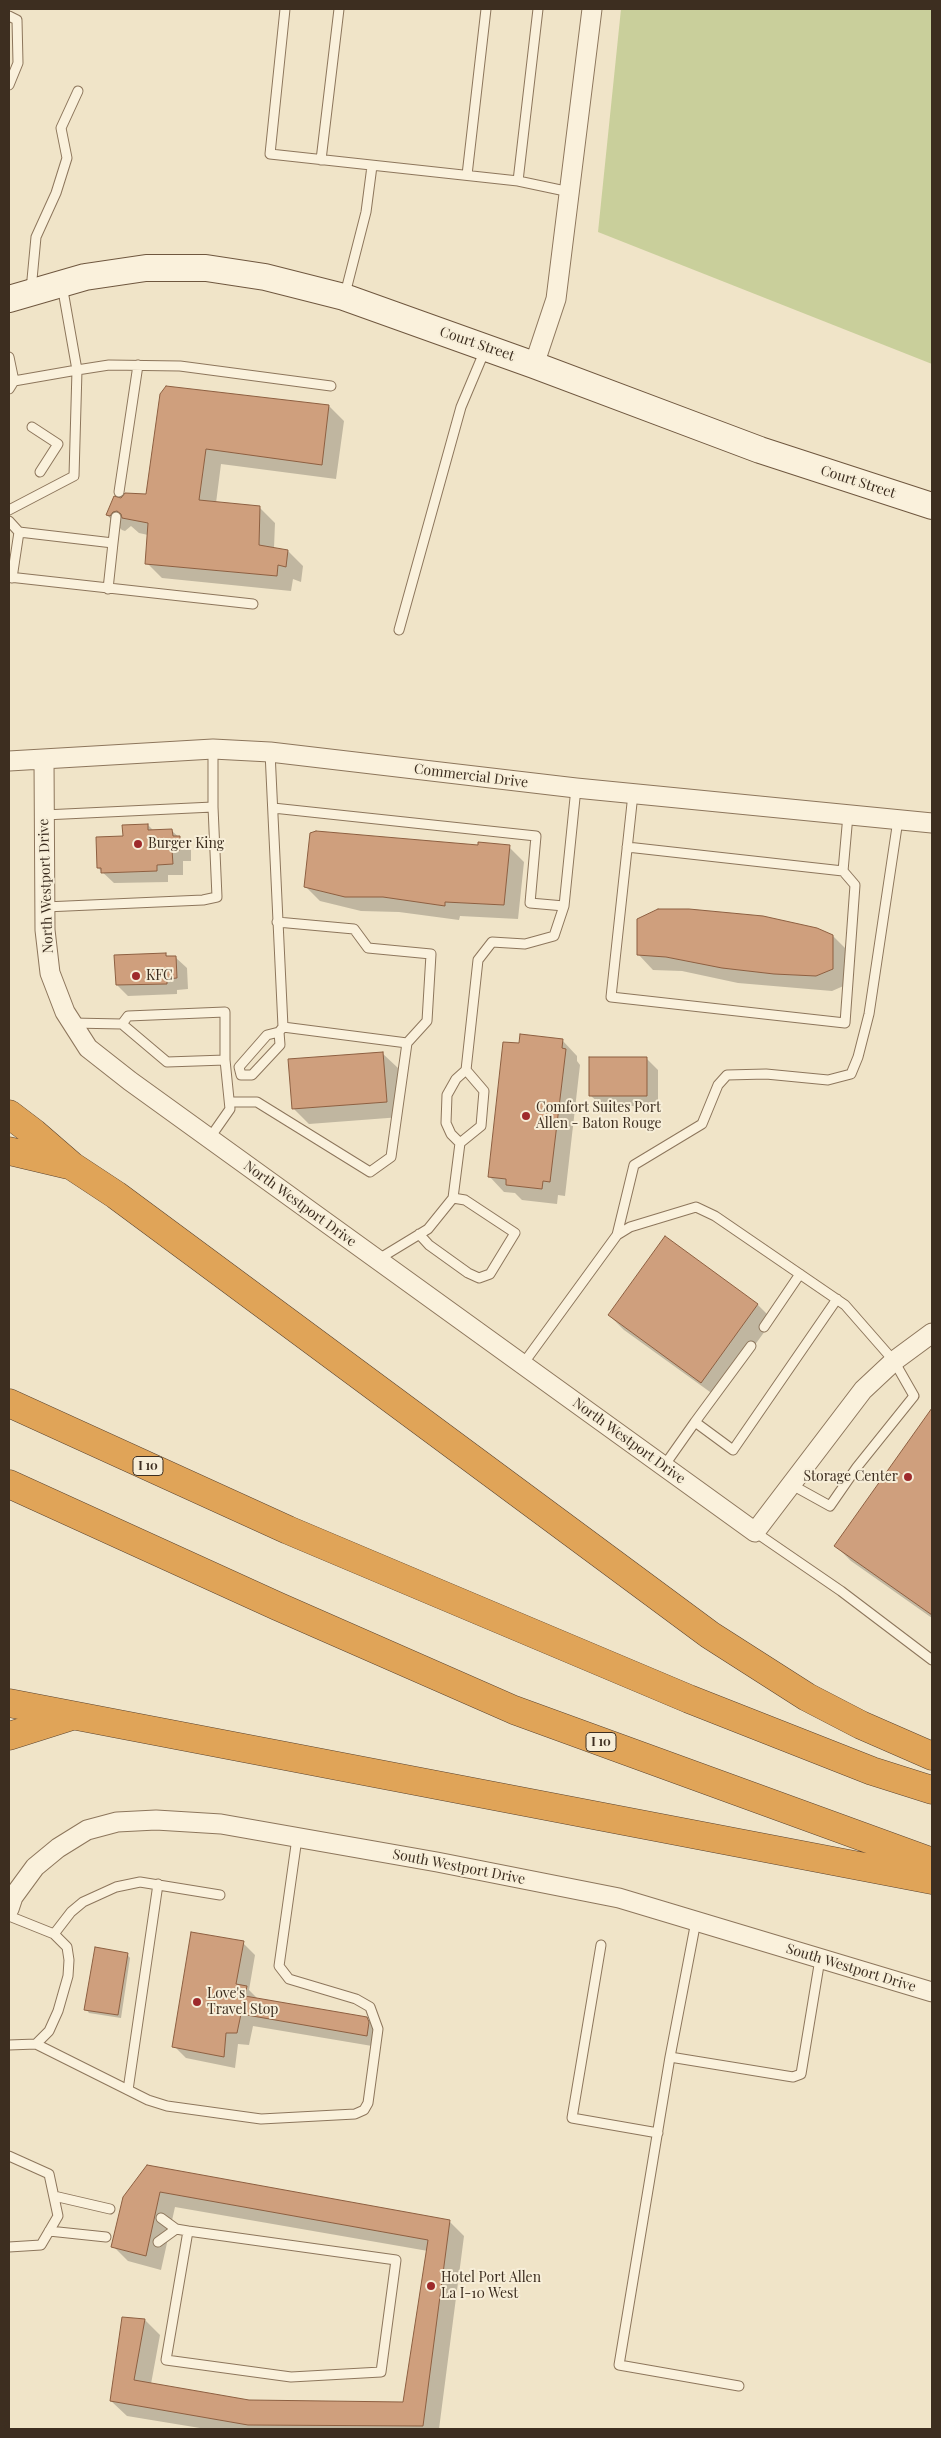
<!DOCTYPE html>
<html>
<head>
<meta charset="utf-8">
<style>
  body { margin:0 }
  #map { position:relative; width:941px; height:2438px; overflow:hidden; background:#f0e4c8; font-family:"Playfair Display",serif }
  canvas { display:block }
  .frame { position:absolute; inset:0; border:10px solid #3d2e20; pointer-events:none }
</style>
</head>
<body>
<div id="map">
<canvas width="941" height="2438"></canvas>
<div class="frame"></div>
</div>
<script>
const g = document.querySelector('canvas').getContext('2d');
g.lineJoin = 'round';
function paint(path, color) {
  g.fillStyle = color;
  g.fill(path, 'evenodd');
}
function poly(rows) {
  const path = new Path2D();
  for (const r of rows) {
    path.moveTo(r[0], r[1]);
    for (let i = 2; i < r.length; i += 2) path.lineTo(r[i], r[i + 1]);
  }
  return path;
}
function stroke(path, color, width, dash) {
  g.strokeStyle = color;
  g.lineWidth = width;
  g.lineCap = dash ? 'butt' : 'round';
  g.setLineDash(dash || []);
  g.stroke(path);
}
function drawText(font, color, halo, rows, align = 'center') {
  g.font = font + ' "Playfair Display",serif';
  g.lineWidth = 4;
  g.setLineDash([]);
  g.textBaseline = 'middle';
  g.strokeStyle = halo;
  g.fillStyle = color;
  for (const [text, x, y, turn = 0] of rows) {
    g.save();
    g.translate(x, y);
    g.rotate((+turn || 0) * Math.PI / 180);
    g.textAlign = isNaN(turn) ? turn : align;
    if (halo) g.strokeText(text, 0, 0);
    g.fillText(text, 0, 0);
    g.restore();
  }
}
const green = poly([
  [621,9,932,9,932,364,598,232]
]);
const shadow = poly([
  [162,395,329,406,344,421,336,479,221,464,216,503,260,508,275,523,274,548,288,551,303,566,301,582,293,579,291,591,162,578,147,563,148,535,139,533,131,526,125,531,122,530,107,515,121,499,147,496],
  [148,825,154,831,172,831,191,848,191,861,183,861,183,875,168,875,168,882,114,883,98,868,124,838],
  [479,847,509,847,524,862,518,919,460,916,459,920,399,912,361,911,320,901,305,886],
  [833,936,848,951,848,984,832,991,738,983,682,971,653,970,638,954],
  [165,954,168,957,175,957,187,968,188,989,177,990,177,994,128,996,117,985],
  [562,1040,577,1056,577,1061,580,1065,565,1196,558,1195,557,1204,522,1200,515,1193,504,1192,489,1176,520,1045],
  [382,1053,398,1068,401,1117,309,1124,294,1109,290,1060],
  [646,1058,658,1070,658,1106,602,1106,590,1095],
  [665,1238,758,1305,773,1320,717,1397,624,1330,609,1315],
  [932,1410,932,1618,851,1561,836,1546],
  [243,1943,255,1955,249,1990,259,2000,366,2018,379,2030,378,2047,253,2026,249,2045,238,2044,235,2068,186,2058,174,2046],
  [127,1954,130,1958,121,2018,89,2013,86,2009],
  [147,2166,449,2221,464,2236,439,2429,206,2429,127,2416,111,2401,145,2320,160,2335,151,2384,248,2402,404,2404,428,2251,175,2207,161,2270,128,2261,113,2246]
]);
const building = poly([
  [166,386,329,405,322,465,206,449,199,500,260,506,259,545,288,550,286,567,278,565,277,576,145,564,148,523,122,518,121,514,117,511,113,512,110,516,106,515,114,496,121,498,125,493,146,494,160,394,166,386],
  [148,824,148,830,172,829,173,836,180,836,180,850,172,850,173,864,157,865,157,871,101,873,101,868,97,868,96,837,123,836,122,825,148,824],
  [316,831,478,845,478,842,510,845,504,905,445,902,445,906,383,897,345,897,304,887,310,833,316,831],
  [658,909,689,909,763,916,817,928,833,935,833,969,816,976,774,974,722,968,666,957,637,955,637,919,658,909],
  [166,953,166,956,176,956,177,978,167,979,167,984,116,985,114,955,166,953],
  [520,1034,563,1039,562,1048,566,1049,550,1182,543,1181,542,1189,506,1185,506,1179,488,1177,503,1042,519,1043,520,1034],
  [383,1052,387,1102,292,1109,288,1059,383,1052],
  [589,1057,647,1057,647,1096,589,1096,589,1057],
  [665,1236,758,1304,701,1383,608,1315,665,1236],
  [932,1408,932,1615,834,1546,932,1408],
  [191,1932,244,1941,236,1984,247,1986,245,1996,367,2017,369,2022,367,2036,241,2014,237,2033,226,2033,224,2057,172,2047,191,1932],
  [95,1947,128,1953,118,2015,84,2010,95,1947],
  [147,2165,450,2220,423,2426,248,2425,110,2401,122,2317,145,2319,134,2380,249,2400,403,2402,428,2240,160,2192,146,2256,111,2247,123,2197,147,2165]
]);
const lane = poly([
  [285,9,270,154,518,181,570,192],
  [9,16,17,20,18,63,9,85],
  [321,160,339,9],
  [467,175,486,9],
  [518,181,538,9],
  [62,285,77,370,109,365,180,366,331,386],
  [31,290,36,237,56,193,67,158,61,128,78,91],
  [345,294,366,212,372,166],
  [9,357,14,381],
  [9,389,14,381,77,370,74,476,9,510],
  [32,427,58,444,40,472],
  [119,492,138,365],
  [9,521,19,532],
  [113,543,116,517],
  [9,577,253,604],
  [12,578,19,532,113,543,108,589],
  [399,630,461,407,485,350],
  [633,794,611,997,845,1023,855,885,843,871,848,815],
  [213,807,213,749],
  [273,808,536,836,530,903,564,906],
  [44,815,213,807,217,897,203,900,45,907],
  [627,847,843,871],
  [277,922,354,929,368,948,431,954,427,1021,407,1043],
  [72,1023,122,1024],
  [279,1032,280,1045,252,1075,241,1075,239,1067,267,1035,279,1032,283,1027],
  [230,1102,257,1102,370,1172,391,1157,407,1043,283,1027,270,752],
  [209,1139,230,1109,225,1060,225,1012,128,1016,122,1024,167,1062,225,1060],
  [460,1143,481,1126,484,1091,466,1070],
  [419,1234,429,1245,468,1273,479,1278,490,1274,515,1233,465,1200,453,1198],
  [617,1235,634,1165,702,1124,718,1085,727,1075,766,1074,828,1080,851,1074,858,1057,869,1014,898,820],
  [377,1260,428,1229,453,1198,460,1143,451,1134,446,1123,447,1095,456,1079,466,1070,478,960,492,942,525,944,554,936,564,906,576,788],
  [764,1327,800,1274],
  [523,1364,617,1235,630,1227,696,1207,715,1216,845,1305,894,1361,914,1396,857,1467,830,1506,792,1485],
  [695,1422,751,1346],
  [664,1466,695,1422,733,1450,837,1299],
  [755,1532,841,1591,932,1660],
  [9,1916,54,1934,67,1947,69,1960,68,1976,58,2011,49,2031,36,2044,9,2045],
  [696,1921,670,2057,793,2077,801,2074,820,1959],
  [54,1934,71,1912,83,1902,116,1887,140,1882,220,1895],
  [601,1945,572,2118,658,2133],
  [36,2044,148,2100,167,2106,261,2119,355,2114,364,2110,368,2103,378,2029,370,2007,356,1999,289,1979,279,1966,297,1838],
  [670,2057,619,2365,739,2386],
  [128,2090,158,1884],
  [9,2156,49,2174,58,2216,41,2245,9,2247],
  [54,2196,110,2209],
  [176,2229,188,2231,396,2260,381,2372,291,2377,166,2360,188,2231],
  [49,2231,106,2237],
  [158,2242,176,2229,161,2218]
]);
const street = poly([
  [534,365,556,299,592,9],
  [44,760,45,930,50,973,65,1012,88,1048,130,1081,755,1532,863,1390,894,1361,932,1333],
  [9,761,213,749,270,752,576,788,932,823],
  [9,1909,13,1897,35,1867,58,1848,87,1830,117,1822,156,1820,221,1824,437,1862,619,1898,932,1992]
]);
const secondary = poly([
  [9,299,85,277,146,268,206,268,265,277,344,297,534,365,760,450,932,506]
]);
const highway = poly([
  [9,1114,34,1133,72,1166,116,1195,710,1635,807,1697,861,1725,932,1756],
  [9,1151,68,1165],
  [9,1403,288,1530,689,1699,872,1771,932,1790],
  [9,1484,277,1606,514,1710,932,1862],
  [9,1703,932,1880],
  [9,1736,69,1717]
]);
const markers = [
  [138,844,5,"#9e2a2b"],
  [136,976,5,"#9e2a2b"],
  [526,1116,5,"#9e2a2b"],
  [908,1477,5,"#9e2a2b"],
  [197,2002,5,"#9e2a2b"],
  [431,2286,5,"#9e2a2b"]
];
const shields = [
  [148,1466,30],
  [601,1742,30]
];
const shieldNames = [
  ["I 10",148,1466],
  ["I 10",601,1742]
];
const streetNames = [
  ["Court Street",477,344,19],
  ["Court Street",858,482,18],
  ["Commercial Drive",471,776,7],
  ["North Westport Drive",46,886,-92],
  ["North Westport Drive",300,1204,36],
  ["North Westport Drive",629,1441,36],
  ["South Westport Drive",459,1867,11],
  ["South Westport Drive",851,1968,17]
];
const poiNames = [
  ["Burger King",148,844],
  ["KFC",146,976],
  ["Comfort Suites Port",536,1108],
  ["Allen - Baton Rouge",536,1124],
  ["Storage Center",898,1477,"right"],
  ["Love's",207,1994],
  ["Travel Stop",207,2010],
  ["Hotel Port Allen",441,2278],
  ["La I-10 West",441,2294]
];
paint(green, '#c9cf9b');
paint(shadow, '#0003');
paint(building, '#cf9f7d');
stroke(building, '#8d5f41', 1);
stroke(lane, '#8d765c', 11);
stroke(street, '#8d765c', 21);
stroke(secondary, '#6f573f', 28);
stroke(highway, '#5b4430', 29);
stroke(lane, '#faf1dc', 9);
stroke(street, '#faf1dc', 19);
stroke(secondary, '#faf1dc', 26);
stroke(highway, '#e0a458', 28);
for (const [x, y, r, color] of markers) {
  const dot = new Path2D();
  dot.arc(x, y, r, 0, 2 * Math.PI);
  g.fillStyle = color;
  g.fill(dot);
  stroke(dot, '#f7eed8', 2);
}
for (const [x, y, w] of shields) {
  const box = new Path2D();
  box.roundRect(x - w / 2, y - 9.5, w, 19, 4);
  g.fillStyle = '#f7eed8';
  g.fill(box);
  stroke(box, '#3d2e20', 1);
}
drawText('bold 12px', '#3d2e20', null, shieldNames);
drawText('14px', '#3d2e20', '#f7eed8', streetNames);
drawText('14px', '#3d2e20', '#f7eed8', poiNames, 'left');
</script>
</body>
</html>
